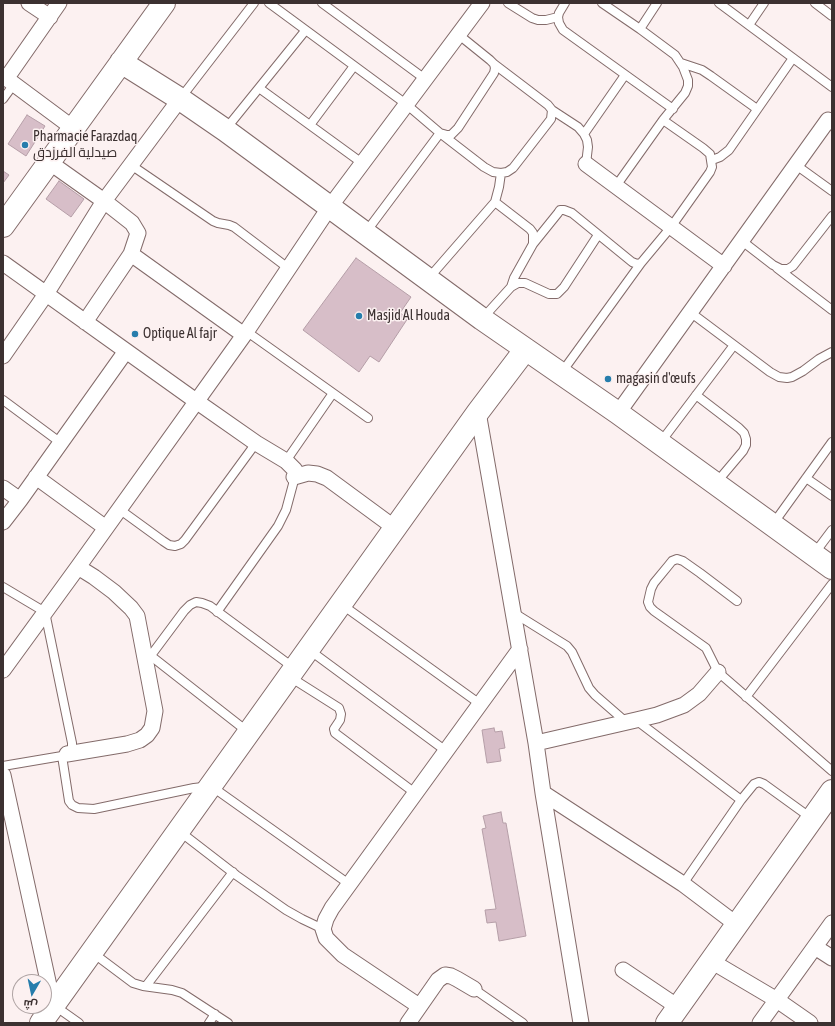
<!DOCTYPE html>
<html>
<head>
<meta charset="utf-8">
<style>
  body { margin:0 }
  #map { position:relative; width:835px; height:1026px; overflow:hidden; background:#fcf1f1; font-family:"Asap Condensed",Cairo,sans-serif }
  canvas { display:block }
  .frame { position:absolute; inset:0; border:4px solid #3c3131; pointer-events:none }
  .north { position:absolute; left:12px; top:974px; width:40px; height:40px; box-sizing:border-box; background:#fcf1f1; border:1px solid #afa4a4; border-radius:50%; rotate:189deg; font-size:11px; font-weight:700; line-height:16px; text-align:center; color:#3c3131 }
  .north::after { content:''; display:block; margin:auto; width:14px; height:18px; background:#267dac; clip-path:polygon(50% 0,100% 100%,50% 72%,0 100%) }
</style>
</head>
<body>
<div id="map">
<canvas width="835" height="1026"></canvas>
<div class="frame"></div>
<div class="north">ش</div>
</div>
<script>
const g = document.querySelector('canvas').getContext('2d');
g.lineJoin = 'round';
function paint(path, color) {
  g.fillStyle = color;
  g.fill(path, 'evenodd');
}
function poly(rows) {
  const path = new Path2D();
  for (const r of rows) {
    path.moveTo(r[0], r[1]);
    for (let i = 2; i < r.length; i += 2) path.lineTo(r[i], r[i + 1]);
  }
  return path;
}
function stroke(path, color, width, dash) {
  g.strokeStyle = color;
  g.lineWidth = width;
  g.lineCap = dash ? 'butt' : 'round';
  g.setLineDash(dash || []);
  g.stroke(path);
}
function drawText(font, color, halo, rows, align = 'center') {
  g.font = font + ' "Asap Condensed",Cairo,sans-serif';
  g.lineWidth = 3;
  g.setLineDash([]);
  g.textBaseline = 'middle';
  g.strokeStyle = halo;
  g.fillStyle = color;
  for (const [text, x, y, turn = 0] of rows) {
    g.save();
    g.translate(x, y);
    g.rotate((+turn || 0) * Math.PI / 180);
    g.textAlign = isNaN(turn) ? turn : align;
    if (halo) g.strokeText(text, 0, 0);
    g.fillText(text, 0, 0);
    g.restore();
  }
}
const building = poly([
  [27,115,45,126,26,156,8,144,27,115],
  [3,171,9,175,3,183,3,171],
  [59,181,84,199,71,217,46,199,59,181],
  [356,258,411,297,400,313,408,318,379,362,370,356,359,372,303,330,356,258],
  [494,728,495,732,502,731,505,748,499,749,501,761,487,763,482,730,494,728],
  [501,812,503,823,506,823,526,936,499,941,496,922,487,923,485,910,496,909,482,829,486,828,483,816,501,812]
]);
const lane = poly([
  [269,3,406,104,440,133,447,135,451,135,458,128,494,73,495,68,494,64,490,60,459,35],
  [322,3,425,79],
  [508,3,532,18,538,20,546,20,558,17],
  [565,3,559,13,558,17,559,23,563,30,673,109],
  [602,3,640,29],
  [719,3,832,87],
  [815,3,832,16],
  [749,25,764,3],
  [681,63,702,70,711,76,757,109],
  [259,88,362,163],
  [3,99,14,84],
  [180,99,254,3],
  [552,110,578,127,584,134,587,140,588,147,586,164],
  [310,125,354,66],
  [225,130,305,31],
  [584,134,625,75],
  [712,160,720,157,729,150,793,58],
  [131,165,213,221,218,223,229,225,234,227,288,268],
  [796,165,832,191],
  [616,186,663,120],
  [495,202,530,229,533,233,533,244,514,278,511,287],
  [366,232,440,133,484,167,493,172,501,173,507,172,513,168,551,119,552,110,548,105,494,64],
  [742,241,773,265,781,269,788,269,793,266,832,216],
  [533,244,558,213,560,210,564,210,572,213,632,262,637,264,641,263,671,227,710,172,712,167,710,154,703,148,663,120,685,93,688,86,688,80,683,67,675,55,640,29,657,3],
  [777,268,832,310],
  [428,279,495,202,499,187,501,173],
  [690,312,770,372,779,377,787,378,792,377,803,371,819,359,832,352],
  [482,319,511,287,518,283,525,283,549,294,557,294,564,287,598,235],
  [246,331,368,418],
  [562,372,641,263],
  [696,395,739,428,744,433,746,439,746,445,743,451,716,483],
  [3,400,61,443],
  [660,443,734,345],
  [286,461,333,393],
  [806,478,832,496],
  [119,509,163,541,169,545,175,546,181,544,185,540,256,443],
  [773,524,832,442],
  [814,554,832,530],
  [3,587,45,612,72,743,72,749,70,752,62,756,3,766],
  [737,601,700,573,683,561,677,559,672,561,668,566,654,583,651,589,648,602,650,607,654,611,706,648,718,672,832,771],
  [341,604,480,704],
  [217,612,278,526,286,510,293,484,294,475],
  [514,613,567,646,572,652,589,688,595,695,626,722],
  [308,649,446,751],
  [151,656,248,732],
  [146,662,184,611,190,605,196,602,202,603,210,606,294,668],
  [290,677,339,708,341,714,340,720,334,729,335,733,415,793],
  [746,697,832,584],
  [636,720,741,800],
  [62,756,69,801,72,805,78,808,94,809,194,788,211,786,349,884],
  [179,831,236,875,286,910,302,919,323,929],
  [683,884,741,800,754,784,759,782,764,784,811,818],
  [93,953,133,983,143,986,172,990,182,993,228,1023],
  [146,986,233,872],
  [474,989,523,1023],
  [55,1006,79,1023],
  [209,1023,215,1014]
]);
const street = poly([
  [29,3,50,17],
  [3,76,73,128],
  [6,79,59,3],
  [49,162,104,201,132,223,138,233,131,254,85,322],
  [586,164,724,266],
  [131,254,244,335],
  [3,263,196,401,256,443,286,461,295,470],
  [3,356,46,294,104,201,180,99],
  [478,412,536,743,543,793,581,1023],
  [618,413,828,120,832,122],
  [36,477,106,528],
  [294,477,308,473,317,474,327,478,395,528],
  [3,488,20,500],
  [3,522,20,500,126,351],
  [3,670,78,567,244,335,329,208,482,3],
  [536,743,636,720,657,715,684,705,699,694,718,672],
  [67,754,127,744,140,740,147,735,152,728,155,711,137,616,131,608,114,592,94,577,78,567],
  [3,775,53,1004],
  [543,793,683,884,736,924],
  [815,947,832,958],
  [711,961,777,1000,810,1023],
  [623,970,678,1007],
  [419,1006,343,955,326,938,323,929,326,919,332,908,520,649],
  [408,1023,438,980,445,975,451,976,457,979,474,989],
  [760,1023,832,923]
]);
const secondary = poly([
  [121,62,180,99,225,130,482,319,618,413,832,568],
  [3,226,164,3],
  [41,1023,478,412,525,350],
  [667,1023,832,791]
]);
const markers = [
  [25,145,4,"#267dac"],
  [359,316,4,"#267dac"],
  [135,334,4,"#267dac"],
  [608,379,4,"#267dac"]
];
const poiNames = [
  ["Pharmacie Farazdaq",33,137],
  ["صيدلية الفرزدق",33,153],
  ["Masjid Al Houda",367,316],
  ["Optique Al fajr",143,334],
  ["magasin d'œufs",616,379]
];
paint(building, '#d7bec8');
stroke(building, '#b59ea7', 1);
stroke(lane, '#836b6a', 10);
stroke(street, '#836b6a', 17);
stroke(secondary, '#836b6a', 24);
stroke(lane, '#fff', 8);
stroke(street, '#fff', 15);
stroke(secondary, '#fff', 22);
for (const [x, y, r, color] of markers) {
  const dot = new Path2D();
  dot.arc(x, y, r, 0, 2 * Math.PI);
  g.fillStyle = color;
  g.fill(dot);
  stroke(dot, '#fcf1f1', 1.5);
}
drawText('14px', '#3c3131', '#fcf1f1', poiNames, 'left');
</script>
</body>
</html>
